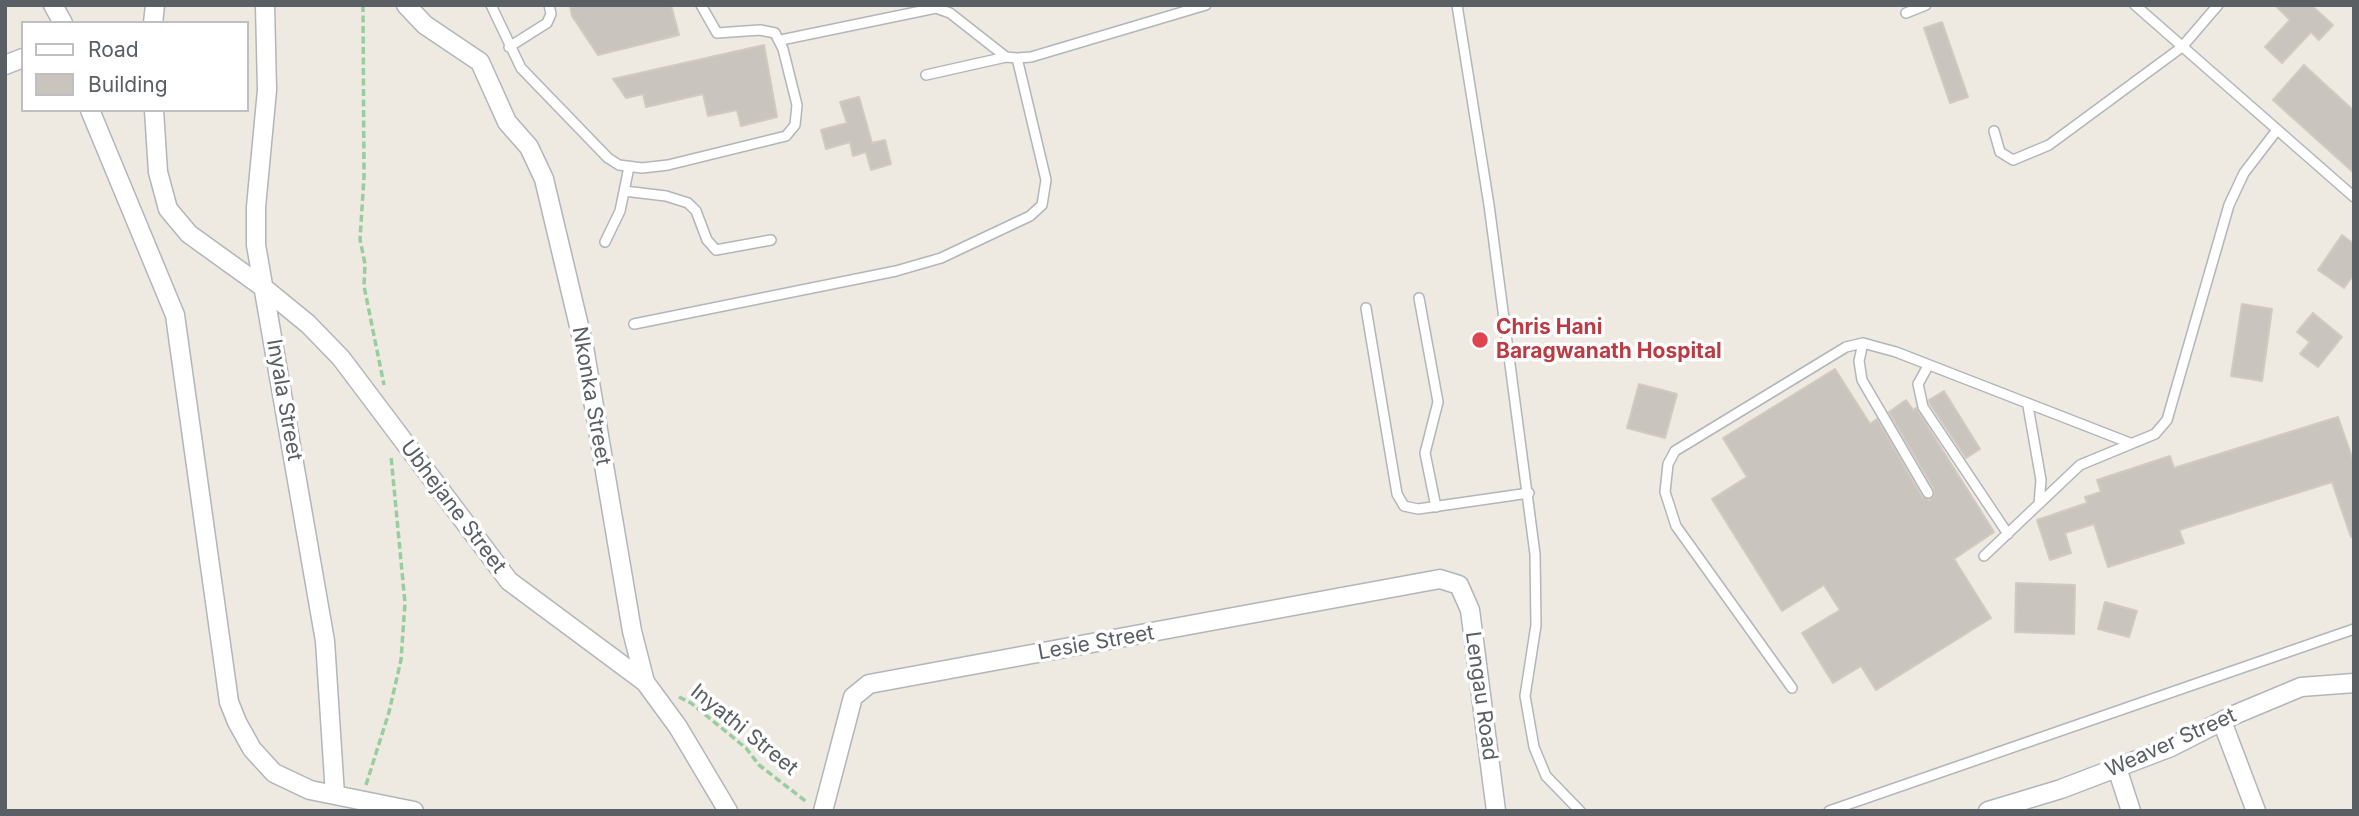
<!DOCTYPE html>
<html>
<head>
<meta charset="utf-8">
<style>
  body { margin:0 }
  #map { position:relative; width:2359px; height:816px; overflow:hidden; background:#eee9e1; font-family:Inter,sans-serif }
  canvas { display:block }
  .frame { position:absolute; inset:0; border:7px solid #5a5f63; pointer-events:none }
  .legend { position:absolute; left:21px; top:21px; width:228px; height:91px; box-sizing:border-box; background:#fff; border:2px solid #bdbfc1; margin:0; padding:9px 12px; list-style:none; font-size:21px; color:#5a5f63 }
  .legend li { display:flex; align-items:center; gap:14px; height:35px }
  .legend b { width:35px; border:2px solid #bdbfc1 }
</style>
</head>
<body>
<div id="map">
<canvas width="2359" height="816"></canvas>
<div class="frame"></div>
<ul class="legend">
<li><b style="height:9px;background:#fff"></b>Road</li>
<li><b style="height:19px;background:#c9c4be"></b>Building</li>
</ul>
</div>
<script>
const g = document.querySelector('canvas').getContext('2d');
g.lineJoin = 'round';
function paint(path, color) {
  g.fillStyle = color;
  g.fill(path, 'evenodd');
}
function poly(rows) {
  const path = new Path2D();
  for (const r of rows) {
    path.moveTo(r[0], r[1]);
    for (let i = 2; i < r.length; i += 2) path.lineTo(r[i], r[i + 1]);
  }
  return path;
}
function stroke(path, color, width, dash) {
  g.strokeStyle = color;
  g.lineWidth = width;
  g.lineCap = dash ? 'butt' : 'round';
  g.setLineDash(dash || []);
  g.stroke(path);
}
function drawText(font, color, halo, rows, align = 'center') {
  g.font = font + ' Inter,sans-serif';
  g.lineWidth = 7;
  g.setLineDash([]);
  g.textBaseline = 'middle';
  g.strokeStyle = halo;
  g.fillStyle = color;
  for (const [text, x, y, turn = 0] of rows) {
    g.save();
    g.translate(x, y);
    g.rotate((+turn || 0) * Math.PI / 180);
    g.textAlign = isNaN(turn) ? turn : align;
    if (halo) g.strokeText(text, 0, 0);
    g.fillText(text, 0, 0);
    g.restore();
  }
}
const building = poly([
  [570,5,671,5,679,35,598,55,572,16,570,5],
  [2275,5,2311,5,2333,25,2319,40,2311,32,2282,63,2265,47,2290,20,2275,5],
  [1942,22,1968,97,1950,103,1924,28,1942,22],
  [764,45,777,117,741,126,737,110,708,116,703,94,646,107,643,94,626,98,613,79,764,45],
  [2304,65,2354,111,2354,173,2273,100,2304,65],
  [859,97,872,143,885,140,891,164,871,170,866,152,853,156,850,142,826,149,821,130,847,123,840,102,859,97],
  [2342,235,2354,244,2354,274,2344,288,2318,270,2342,235],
  [2242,304,2272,309,2262,381,2231,376,2242,304],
  [2313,313,2342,337,2318,367,2300,354,2310,342,2297,332,2313,313],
  [1835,369,1870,424,1877,419,1922,497,1929,500,1934,496,1934,489,1889,412,1906,400,1913,410,1916,408,1994,532,1954,559,1991,618,1876,690,1861,666,1833,683,1802,633,1840,610,1824,585,1782,611,1712,499,1747,477,1723,438,1835,369],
  [1639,384,1677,394,1665,438,1627,428,1639,384],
  [1944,391,1980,449,1966,458,1930,404,1929,400,1944,391],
  [2338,417,2354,463,2354,537,2351,537,2332,482,2179,530,2184,543,2108,567,2094,524,2065,533,2071,553,2050,560,2037,520,2087,503,2085,497,2101,492,2097,480,2170,456,2174,468,2338,417],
  [2016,583,2075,585,2074,634,2015,632,2016,583],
  [2105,602,2137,611,2129,637,2098,629,2105,602]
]);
const path = poly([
  [363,5,364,177,360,239,365,264,364,286,384,385],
  [679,697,691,703,746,748,759,765,808,803],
  [366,785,389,712,401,660,405,603,391,456]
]);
const lane = poly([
  [491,5,521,68,608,158,619,165,642,168,668,165,786,136,795,125,797,105,783,49,775,33,760,30,717,33,701,5],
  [1457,5,1489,205,1535,554,1536,625,1525,696,1534,747,1546,776,1580,811],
  [2135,5,2354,197],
  [1906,13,1926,5],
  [781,40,936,8,950,13,1006,57,1017,58,1031,57,1206,5],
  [509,47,547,23,551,14,549,5],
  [926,75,1006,57],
  [1994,131,2000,152,2013,160,2049,145,2182,47,2218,5],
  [624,191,666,196,688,203,696,211,707,240,716,250,771,240],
  [605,242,620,211,629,167],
  [1419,298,1438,402,1425,453,1436,507],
  [1366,308,1397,494,1404,506,1418,509,1529,493],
  [634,324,896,271,941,258,1030,216,1042,205,1046,180,1017,58],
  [1863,343,1859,361,1862,380,1928,493],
  [1928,366,1918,384,1923,407,2008,534],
  [2028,406,2041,480,2039,504],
  [1984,556,2080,465,2155,434,2167,420,2229,205,2244,173,2277,130],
  [1792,688,1676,526,1665,492,1668,464,1675,451,1846,347,1863,343,1896,352,2130,443],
  [1829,811,2354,629]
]);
const street = poly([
  [53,5,63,23],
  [265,5,267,90,256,207,256,245,325,641,335,795],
  [406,5,425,25,480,62,507,122,529,147,544,179,584,347,632,631,645,682],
  [153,23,155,5],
  [5,65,23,58],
  [90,110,175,315,229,702,237,722,252,749,274,773,310,790,414,811],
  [154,110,158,172,168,209,189,234,264,288,308,324,341,358,509,581,645,682,678,727,728,811],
  [2223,724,2256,811],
  [2117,768,2131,811],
  [823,811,853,697,869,684,1440,579,1459,585,1470,610,1496,811],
  [1988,811,2061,789,2171,747,2234,715,2301,687,2354,683]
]);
const markers = [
  [1480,340,9,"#e0444e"]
];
const healthNames = [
  ["Chris Hani",1496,328],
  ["Baragwanath Hospital",1496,352]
];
const streetNames = [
  ["Nkonka Street",591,396,80],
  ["Inyala Street",284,400,80],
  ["Ubhejane Street",453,507,53],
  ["Lesie Street",1096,643,-10],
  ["Lengau Road",1481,696,82],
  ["Inyathi Street",744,730,39],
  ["Weaver Street",2171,743,-24]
];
paint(building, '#c9c4be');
stroke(building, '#d3cabf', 2);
stroke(lane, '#b2b6ba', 12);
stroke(street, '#b2b6ba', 21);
stroke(path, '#98ce9f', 3.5, [7, 3.5]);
stroke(lane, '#fff', 9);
stroke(street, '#fff', 18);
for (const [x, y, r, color] of markers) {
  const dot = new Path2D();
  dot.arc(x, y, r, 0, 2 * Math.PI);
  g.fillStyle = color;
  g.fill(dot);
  stroke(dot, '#fff', 2.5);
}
drawText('bold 21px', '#be3a42', '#fff', healthNames, 'left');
drawText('21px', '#5a5f63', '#fff', streetNames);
</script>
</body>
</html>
